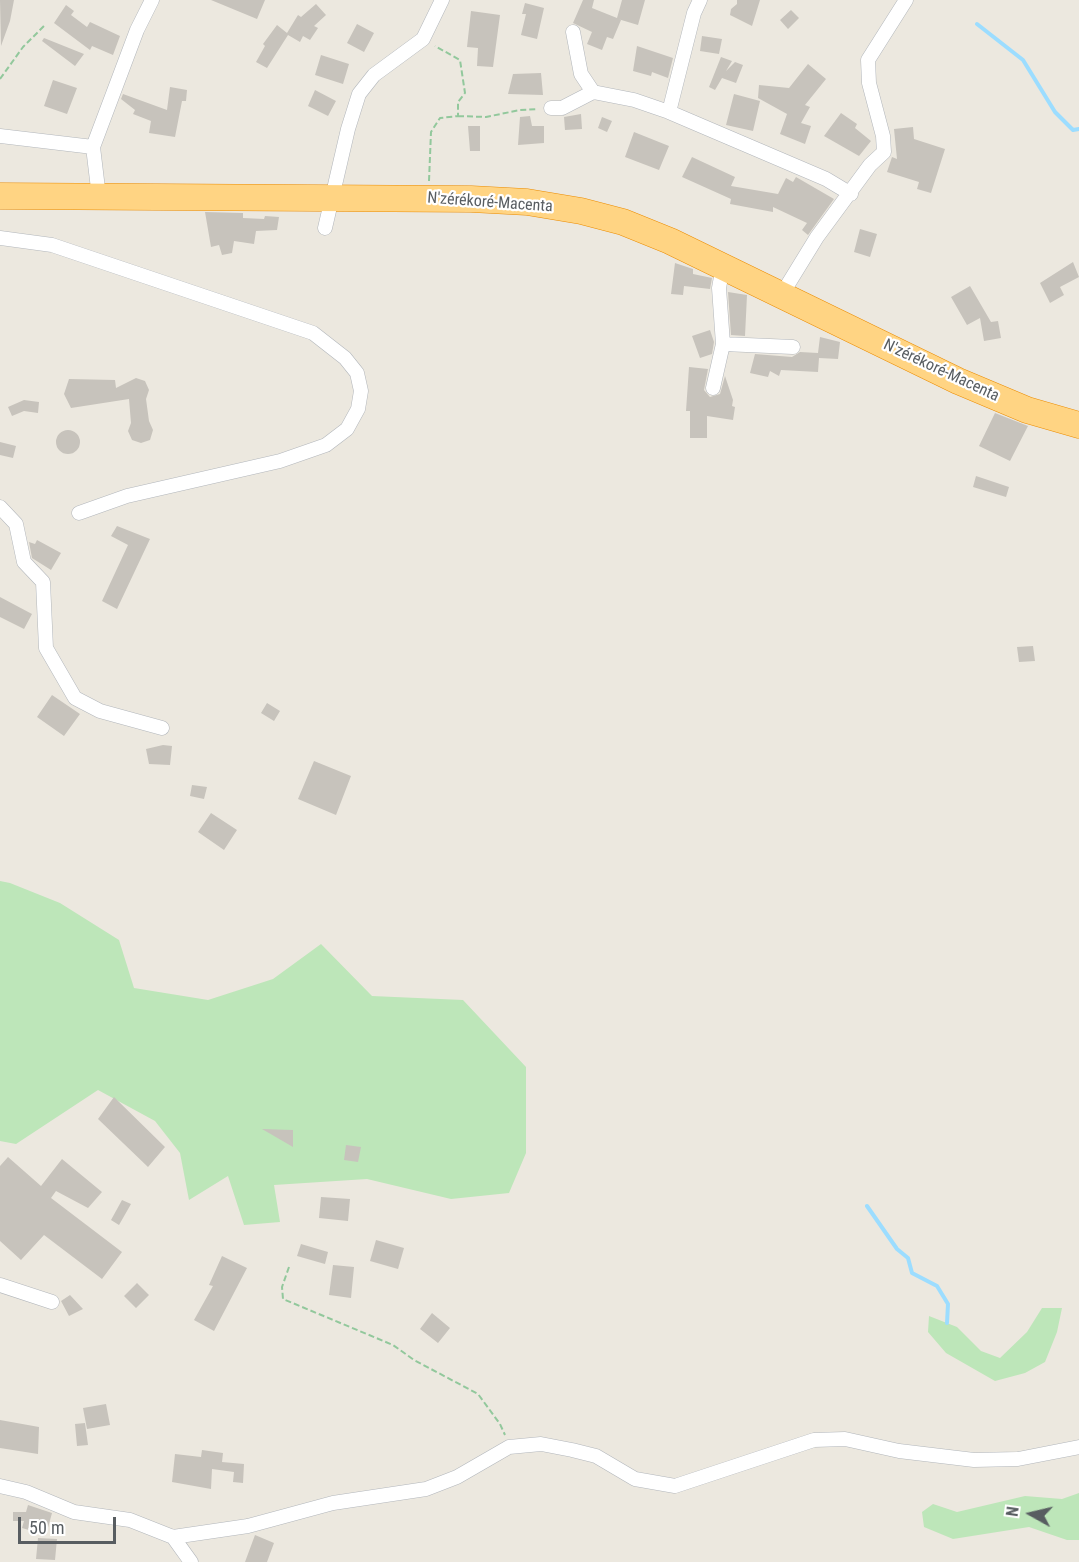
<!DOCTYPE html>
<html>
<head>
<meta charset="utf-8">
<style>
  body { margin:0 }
  #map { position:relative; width:1079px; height:1562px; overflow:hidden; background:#ece8df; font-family:"Roboto Condensed",sans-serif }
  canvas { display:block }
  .north { position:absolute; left:1001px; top:1484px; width:60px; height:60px; -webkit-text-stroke:4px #fff; paint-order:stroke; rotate:278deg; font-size:16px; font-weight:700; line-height:24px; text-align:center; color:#585d61 }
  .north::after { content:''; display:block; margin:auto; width:21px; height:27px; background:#585d61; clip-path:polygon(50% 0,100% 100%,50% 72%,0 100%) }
  .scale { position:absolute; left:18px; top:1517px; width:98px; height:27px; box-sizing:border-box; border:3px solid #585d61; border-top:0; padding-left:8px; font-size:18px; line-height:21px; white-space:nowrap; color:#585d61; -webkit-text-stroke:4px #fff; paint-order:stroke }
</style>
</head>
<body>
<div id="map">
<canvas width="1079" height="1562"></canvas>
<div class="north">N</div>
<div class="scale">50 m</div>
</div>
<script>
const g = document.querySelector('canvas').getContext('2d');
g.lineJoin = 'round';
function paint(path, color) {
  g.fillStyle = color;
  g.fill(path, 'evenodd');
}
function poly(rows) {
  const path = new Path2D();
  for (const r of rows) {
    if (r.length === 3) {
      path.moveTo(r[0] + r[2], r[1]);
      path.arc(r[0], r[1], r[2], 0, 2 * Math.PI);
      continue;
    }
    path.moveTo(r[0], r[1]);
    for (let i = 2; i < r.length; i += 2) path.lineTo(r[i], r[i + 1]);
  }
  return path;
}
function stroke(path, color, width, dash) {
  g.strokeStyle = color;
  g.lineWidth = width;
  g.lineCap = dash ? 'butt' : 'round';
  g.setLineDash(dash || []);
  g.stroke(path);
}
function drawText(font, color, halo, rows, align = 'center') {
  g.font = font + ' "Roboto Condensed",sans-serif';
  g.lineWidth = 4.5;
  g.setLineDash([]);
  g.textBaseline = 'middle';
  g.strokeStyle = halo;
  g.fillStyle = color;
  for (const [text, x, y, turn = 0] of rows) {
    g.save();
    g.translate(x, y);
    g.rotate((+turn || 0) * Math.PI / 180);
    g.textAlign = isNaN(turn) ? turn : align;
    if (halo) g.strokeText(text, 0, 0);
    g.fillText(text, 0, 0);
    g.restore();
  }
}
const green = poly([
  [0,881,10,883,60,903,119,940,134,988,208,1000,273,979,321,944,372,996,463,1000,526,1067,526,1153,509,1193,451,1199,367,1179,274,1185,280,1222,244,1225,228,1176,189,1200,180,1153,155,1121,98,1090,16,1144,0,1141],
  [1042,1308,1062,1308,1057,1332,1045,1362,1025,1373,995,1381,946,1353,928,1332,929,1316,957,1327,981,1351,1000,1358,1027,1332],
  [1079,1493,1079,1540,1067,1540,1029,1527,953,1539,924,1527,922,1512,933,1504,957,1512,1025,1496,1062,1499]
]);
const stream = poly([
  [977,24,1023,60,1055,112,1073,130,1079,129],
  [867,1206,897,1249,908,1258,912,1273,937,1286,948,1304,947,1323]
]);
const building = poly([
  [0,0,14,0,10,21,1,46],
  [211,0,265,0,257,19],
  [583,0,594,0,592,8,617,18,622,0,645,0,638,25,618,19,621,20,613,39,607,37,602,50,587,44,592,32,573,23],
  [737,0,760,0,752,26,730,15,731,9,737,4],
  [525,3,544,8,537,39,521,35,526,14,522,14],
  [316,4,326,15,314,26,318,28,310,40,303,36,300,42,288,35,267,68,256,62,265,46,263,44,277,25,287,33,298,15,301,17],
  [66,5,74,11,71,15,87,27,90,22,120,36,113,55,92,46,90,50,54,23],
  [791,10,799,18,788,29,780,20],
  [471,11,500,15,493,67,477,66,478,48,467,47],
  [357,24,374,33,364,52,347,43],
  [702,36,722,39,719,54,700,51],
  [44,38,84,54,75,66,42,41],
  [637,46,673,58,668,78,652,72,651,76,633,71],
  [321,55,349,64,343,84,315,75],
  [721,57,732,61,726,71,735,62,743,65,736,83,722,78,715,90,709,87],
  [808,64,826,79,805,105,810,107,801,123,811,126,805,144,780,134,787,114,758,98,759,85,789,88],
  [541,73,543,95,508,94,513,74],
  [53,80,77,88,67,114,44,106],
  [170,87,187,90,186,101,182,101,175,137,149,133,151,121,133,114,135,110,121,99,123,94,167,110],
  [315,90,336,101,328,116,308,106],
  [734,94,760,101,753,131,726,125],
  [841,113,857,124,855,128,871,141,859,156,824,136],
  [581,114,582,129,565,130,564,117],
  [530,116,532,126,544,126,544,143,518,145,520,117],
  [602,117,612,121,607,132,598,128],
  [468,126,480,126,480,151,470,151],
  [913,127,914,139,945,149,931,193,917,189,919,182,887,172,892,157,897,159,894,129],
  [634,132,669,146,659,170,625,157],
  [692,157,735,177,731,186,778,194,786,178,793,182,796,177,834,199,808,235,802,230,807,223,773,207,773,212,730,204,731,199,682,177],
  [205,212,243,213,243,218,264,219,265,216,279,217,277,230,256,231,254,244,234,241,232,253,222,255,219,245,211,247],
  [860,229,877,234,870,257,854,252],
  [1073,262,1079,277,1060,287,1064,295,1050,303,1040,283],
  [675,263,693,269,693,274,712,278,710,289,684,286,683,295,671,294],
  [970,286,991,322,998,321,1001,338,984,341,980,318,967,325,951,297],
  [728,292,747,295,745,336,731,335],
  [710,330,714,342,712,354,700,358,692,336],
  [820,337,840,342,838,359,819,358,818,372,781,370,779,376,770,371,768,377,750,373,755,354,792,357,800,352,818,353],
  [689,367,708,369,704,390,710,397,720,394,725,376,733,400,732,406,735,407,733,420,707,416,707,438,690,438,690,411,686,411],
  [136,378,145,381,149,390,146,399,149,421,153,430,150,440,141,443,132,440,128,431,131,423,129,399,71,408,64,394,69,379,115,380,116,388],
  [24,400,39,402,38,413,24,411,12,416,8,407],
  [995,413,1028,426,1010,461,979,446],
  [68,442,12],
  [0,442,16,446,13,458,0,455],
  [976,476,1009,487,1006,497,973,487],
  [117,526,150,539,117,609,102,601,128,545,111,536],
  [37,540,61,553,51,570,32,558,29,542,35,544],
  [0,597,32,614,24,629,0,617],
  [1033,646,1035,661,1019,662,1017,647],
  [52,695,80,714,64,736,37,717],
  [267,703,280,711,274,721,261,713],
  [163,745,172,746,170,765,149,764,146,749],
  [314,761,351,776,336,815,298,799],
  [192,785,207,787,204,799,190,796],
  [211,813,237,830,224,850,198,832],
  [114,1097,165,1147,148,1167,98,1119],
  [262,1129,293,1130,293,1147],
  [346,1145,361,1147,358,1162,344,1160],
  [8,1157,41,1186,62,1159,102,1192,88,1208,56,1191,51,1198,122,1252,102,1279,44,1235,21,1260,0,1241,0,1166],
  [321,1197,350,1199,348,1221,319,1218],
  [122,1200,131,1204,119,1225,111,1220],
  [376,1240,404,1248,398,1269,370,1261],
  [301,1244,328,1252,325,1264,297,1256],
  [222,1256,247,1268,214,1331,194,1320,213,1286,209,1285],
  [333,1265,354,1267,351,1298,329,1295],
  [137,1283,149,1295,136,1308,124,1296],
  [70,1295,83,1309,69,1316,61,1301],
  [432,1313,450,1328,438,1343,420,1329],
  [106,1404,110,1425,87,1429,83,1408],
  [0,1420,39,1427,38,1454,0,1448],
  [85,1423,88,1445,77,1446,75,1424],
  [202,1450,223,1453,222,1462,244,1464,243,1483,233,1482,234,1472,212,1469,211,1489,172,1482,175,1454,201,1457],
  [28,1505,52,1513,46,1535,22,1528,24,1521,13,1521,13,1512,26,1512],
  [255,1535,274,1543,267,1562,245,1562],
  [38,1538,57,1539,55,1560,36,1559]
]);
const path = poly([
  [0,79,23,47,46,24],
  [458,116,486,117,520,110,538,109],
  [429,181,431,132,440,118,458,116,458,102,465,93,460,60,435,46],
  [289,1267,282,1287,283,1299,393,1345,414,1360,478,1394,500,1424,505,1435]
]);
const street = poly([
  [573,32,581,74,593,92],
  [551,108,562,108,593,92,634,100,669,112,826,179,851,194],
  [669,112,694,13,700,0],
  [0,136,93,147],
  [99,197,93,147,137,30,152,0],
  [325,228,348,129,359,94,374,75,423,39,442,0],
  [0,238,52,245,313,333,345,358,357,373,361,391,358,409,347,429,326,445,280,461,127,496,79,513],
  [782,294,817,237,870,165,884,152,883,136,869,83,868,60,906,0],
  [723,344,793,347],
  [713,388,723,344,719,288,723,266],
  [0,507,16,524,24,562,43,582,46,648,75,698,100,711,162,728],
  [0,1285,52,1302],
  [0,1486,26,1492,74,1512,130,1520,173,1537,248,1526,333,1503,426,1489,457,1477,509,1447,541,1444,572,1450,596,1456,635,1479,675,1486,814,1440,845,1439,899,1451,974,1460,1018,1459,1079,1447],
  [173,1537,191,1562]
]);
const highway = poly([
  [0,196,471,199,527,202,581,211,623,222,670,241,958,381,1027,410,1079,425]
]);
const streetNames = [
  ["N'zérékoré-Macenta",490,203,4],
  ["N'zérékoré-Macenta",941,371,25]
];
paint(green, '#bde6b9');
stroke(stream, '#9cddff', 4);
paint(building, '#c7c3bc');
stroke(street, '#b2b6bb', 15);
stroke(highway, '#eb8c00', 27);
stroke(path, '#92c89c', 2, [6, 3]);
stroke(street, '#fff', 14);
stroke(highway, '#ffd483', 26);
drawText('16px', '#585d61', '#fff', streetNames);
</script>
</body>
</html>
